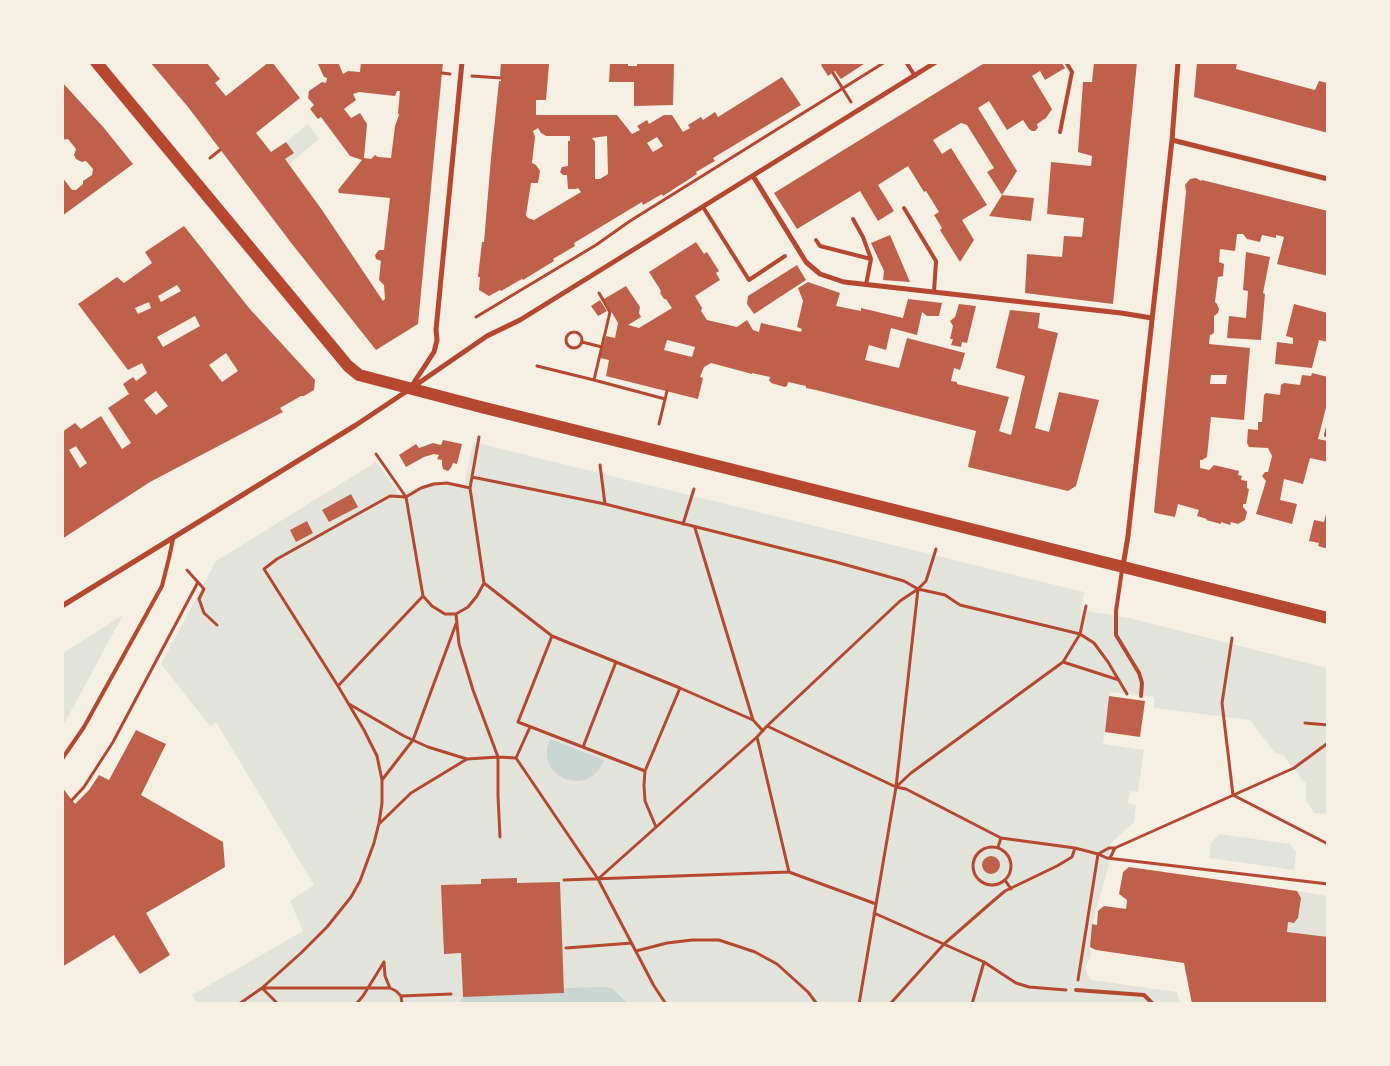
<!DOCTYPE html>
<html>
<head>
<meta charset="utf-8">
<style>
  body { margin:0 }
  #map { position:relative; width:1390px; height:1066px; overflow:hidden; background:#f6efe4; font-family:Raleway,sans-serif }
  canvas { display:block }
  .frame { position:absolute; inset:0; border:64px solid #f6efe4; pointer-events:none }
</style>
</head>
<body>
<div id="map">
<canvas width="1390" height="1066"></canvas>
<div class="frame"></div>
</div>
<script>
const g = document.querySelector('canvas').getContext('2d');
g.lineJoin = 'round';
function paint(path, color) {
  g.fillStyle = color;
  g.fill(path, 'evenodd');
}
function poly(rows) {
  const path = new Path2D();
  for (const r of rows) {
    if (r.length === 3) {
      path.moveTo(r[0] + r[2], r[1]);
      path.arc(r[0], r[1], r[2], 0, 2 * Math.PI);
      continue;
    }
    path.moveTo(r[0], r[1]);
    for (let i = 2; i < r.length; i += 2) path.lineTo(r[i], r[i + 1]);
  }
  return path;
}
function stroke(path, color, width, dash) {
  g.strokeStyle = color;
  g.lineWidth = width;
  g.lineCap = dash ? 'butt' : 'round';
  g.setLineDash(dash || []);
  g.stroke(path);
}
const green = poly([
  [308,124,319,139,289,164,285,159,293,153,286,142],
  [473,442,1084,592,1081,610,1129,618,1327,668,1327,814,1314,813,1306,800,1306,784,1283,755,1275,753,1250,720,1154,708,1154,697,1110,692,1103,744,1144,750,1138,792,1130,791,1128,803,1136,805,1134,822,1109,845,1110,858,1109,865,1092,924,1090,947,1091,956,1085,969,1091,980,1177,992,1180,1003,197,1003,192,995,303,931,290,901,314,885,216,722,210,726,161,664,216,561,376,462,399,494,432,482,465,484],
  [123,615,63,726,63,653],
  [1219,834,1290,844,1296,852,1294,870,1209,858,1211,843],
  [1297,891,1327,896,1327,937,1287,932,1288,922,1294,923,1298,918,1301,898]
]);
const water = poly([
  [550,739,604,760,600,768,594,775,585,780,575,781,565,779,557,774,550,767,547,757,547,748],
  [605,987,612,988,627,1003,459,1004,463,997,564,993,565,988]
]);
const building = poly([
  [150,62,206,62,220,79,215,83,226,96,269,62,272,62,300,98,256,133,271,152,286,142,294,153,285,159,322,210,383,301,385,299,384,285,379,280,381,261,376,259,375,255,379,250,384,250,390,198,339,193,338,190,362,160,350,156,321,117,318,119,310,109,314,105,308,98,309,91,322,82,326,83,327,78,324,77,317,62,338,62,343,74,348,71,360,72,361,62,443,62,418,324,376,350,292,244,188,107],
  [397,91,400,91,398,113,399,115,395,126,391,158,378,157,375,155,371,159,364,158,367,124,360,113,351,118,344,109,356,100,353,94,359,92,395,96],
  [501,62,542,62,549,64,546,100,536,100,536,115,617,115,632,134,640,130,637,126,647,120,649,124,664,115,672,115,683,132,690,128,688,125,701,117,703,120,715,112,718,117,782,77,801,105,713,158,715,161,696,172,697,174,663,196,662,194,643,205,642,202,574,243,575,246,553,259,554,261,523,280,522,279,501,291,500,290,489,296,479,290,480,277,478,277,482,242,484,242,491,158,499,81,501,81,501,76,500,76],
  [538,128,541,133,546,136,570,136,570,141,568,141,568,166,562,167,560,172,563,175,567,175,568,189,576,189,578,188,581,192,534,220,528,218,526,215,531,183,538,183,540,171,536,165,532,163,535,137,533,131],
  [607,136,608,174,600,179,595,179,595,142,592,138],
  [657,137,663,146,653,152,647,143],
  [610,62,628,62,628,66,637,66,637,62,674,62,673,105,634,106,634,82,609,82],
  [824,62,867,62,841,79,835,71,828,76,821,65],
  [986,62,1061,62,1065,68,1045,80,1040,71,1032,76,1052,109,1046,118,1037,124,1038,128,1035,131,1032,131,1029,129,1023,120,1007,130,989,101,978,108,1017,171,1002,195,987,172,994,168,967,125,961,123,933,140,942,154,951,148,987,205,962,220,974,240,960,262,940,230,942,228,934,215,939,212,926,191,924,192,908,166,878,185,894,211,878,221,860,191,797,229,774,193],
  [1094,62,1137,62,1113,304,1025,293,1027,254,1062,257,1064,236,1082,237,1084,218,1047,214,1051,162,1091,166,1092,156,1078,152,1083,82,1092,82],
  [1197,62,1237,62,1236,69,1315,90,1319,81,1328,83,1328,133,1194,97],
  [62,82,104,128,133,164,62,216,62,177,72,190,76,190,83,184,83,181,92,175,93,169,86,161,82,162,76,159,74,155,76,149,68,139,62,140],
  [1196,178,1201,181,1202,180,1328,211,1328,276,1277,264,1284,237,1276,235,1276,238,1262,235,1260,242,1247,239,1243,234,1237,234,1235,251,1220,249,1219,262,1224,264,1223,276,1218,277,1215,302,1217,304,1219,309,1218,313,1214,316,1214,332,1213,334,1210,335,1209,344,1250,348,1244,420,1211,417,1207,457,1202,460,1200,460,1200,468,1209,470,1214,465,1239,471,1238,475,1242,476,1241,480,1247,481,1247,488,1249,489,1246,504,1243,504,1243,507,1247,512,1245,520,1238,524,1231,522,1230,525,1221,522,1221,524,1206,520,1207,519,1197,516,1199,510,1178,504,1175,517,1155,513,1154,511,1186,192,1185,185,1190,179],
  [1211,375,1227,375,1226,384,1210,384],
  [1002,195,1034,198,1031,221,989,216],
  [184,226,249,308,315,380,314,390,304,396,301,396,280,408,283,412,150,482,62,539,62,432,75,423,81,429,101,416,122,449,131,443,108,408,129,394,123,384,133,377,136,381,147,373,142,363,128,370,78,304,117,277,124,283,152,263,145,252],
  [177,285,181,291,161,302,158,296],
  [149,302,151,308,138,314,135,308],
  [195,316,200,326,163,347,157,337],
  [226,353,238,371,222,382,209,365],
  [156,391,168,406,156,415,144,400],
  [76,446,87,463,80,468,69,450],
  [890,235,910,282,883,280,884,271,871,243],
  [696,242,704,254,707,252,719,271,716,273,720,280,695,296,702,308,701,311,707,320,737,327,747,320,753,330,759,332,761,323,801,332,802,329,797,327,803,301,798,288,808,282,840,293,836,306,861,311,861,308,903,318,908,299,942,303,939,316,927,316,922,312,917,335,891,328,886,350,869,345,865,360,899,368,907,338,965,353,960,370,954,368,951,381,957,382,957,384,1009,397,999,431,1011,435,1025,376,996,368,1010,310,1040,313,1038,328,1058,333,1035,428,1049,432,1059,392,1099,400,1076,486,1068,491,968,467,976,431,816,390,806,388,806,386,788,382,787,386,785,387,771,383,771,382,769,381,770,377,752,373,752,374,711,363,704,367,700,377,703,378,698,399,606,376,609,360,600,358,606,336,615,338,618,323,604,299,626,286,640,307,639,313,641,317,628,325,639,328,672,308,666,299,664,299,660,293,661,291,649,272],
  [667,340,695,347,692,357,664,350],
  [1246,252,1270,257,1263,293,1265,294,1261,340,1227,338,1229,316,1246,318,1248,291,1243,290],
  [797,265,806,280,754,314,747,304,748,296],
  [600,300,607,311,598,316,591,306],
  [959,304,976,306,967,343,962,342,961,347,951,345,953,339,950,339,953,326,950,321,955,317],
  [1294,304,1328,313,1328,342,1319,340,1312,368,1275,364,1277,342,1293,344,1293,338,1286,336],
  [1312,373,1328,377,1328,400,1318,439,1328,441,1328,462,1310,458,1303,484,1284,479,1280,500,1297,504,1292,524,1256,514,1266,481,1262,476,1265,472,1268,472,1272,456,1268,448,1249,447,1247,443,1248,429,1258,430,1258,422,1262,422,1264,395,1266,393,1280,395,1281,385,1284,383,1300,385,1302,375,1311,376],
  [443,440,462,444,457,464,453,463,451,468,448,471,443,469,442,465,442,460,437,459,439,455,434,454,424,457,406,467,399,455,416,444,419,448,433,443,441,445],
  [351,494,358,507,329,522,322,510],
  [1327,510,1328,510,1328,549,1318,546,1319,543,1309,541,1314,520,1324,522],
  [307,521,313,533,296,542,290,530],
  [1109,696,1145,701,1140,737,1105,732],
  [136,730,166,744,141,795,223,842,225,867,146,913,170,955,140,974,114,935,62,967,62,787,75,804,89,790,99,775,109,780],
  [991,865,9],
  [1129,867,1297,891,1301,898,1298,918,1294,923,1288,922,1287,932,1328,937,1328,1004,1192,1004,1184,963,1096,950,1090,947,1092,924,1097,925,1098,911,1104,906,1126,909,1127,900,1119,894,1123,872],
  [517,878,517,883,560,882,564,993,463,997,461,953,444,954,441,885,481,884,481,879]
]);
const path = poly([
  [442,73,450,74],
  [833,73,851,102],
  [472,76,501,78],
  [210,158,220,150],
  [599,293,610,312,594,380,665,399],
  [476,317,596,245,630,221,885,62],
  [574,340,8],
  [582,342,602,347],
  [537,366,594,380],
  [659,424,667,391],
  [479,437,472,477,605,504,836,562,904,581,918,589],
  [600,465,605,504],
  [470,488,472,477],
  [683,524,694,489],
  [695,528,753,720,763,731],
  [187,570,204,589,199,599,204,613,217,625],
  [484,583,552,636,680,688,753,720],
  [1086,606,1080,634,1094,643,1108,662,1127,694],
  [552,636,518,722,645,771],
  [1232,638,1222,703,1233,795,1328,844],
  [1063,662,1119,680],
  [338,686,423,596],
  [349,704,404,736,428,747,467,759,498,757,473,690,459,644,456,614],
  [1305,723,1328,725],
  [767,726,896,787,906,789,1001,838,998,847],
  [757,737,789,872,876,904],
  [583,747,616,662],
  [516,758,598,879,654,986,666,1004],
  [516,758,530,727],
  [382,780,413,740,456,624],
  [72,800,84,787,113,742,198,582],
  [380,823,411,793,467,759],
  [656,827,645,801,644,785,645,771,680,688],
  [500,837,498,796,498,757,516,758],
  [1001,838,1075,848,1098,854,1107,858,1328,884],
  [992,866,19],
  [1110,858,1115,848,1294,768,1328,743],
  [598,879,757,737,767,726,900,601,918,589,945,595,960,605,1080,634,1063,662,911,773,896,787],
  [564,880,789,872],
  [1005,880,1011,889],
  [874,913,984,962,1016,983,1029,987,1066,990],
  [566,948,632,943],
  [636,951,667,943,692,940,719,940,755,952,777,964,808,992,817,1004],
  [384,962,385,976,390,988],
  [1078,980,1098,854,1109,848,1115,848],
  [262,988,390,988,396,991,401,996,402,1004],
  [262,988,278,1004],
  [401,996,451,994],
  [239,1004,262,988,301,953,327,927,351,897,360,881,374,843,379,823,382,803,382,780,377,756,364,730,338,686,264,569,277,559,390,496,406,497,421,488,434,484,447,483,470,488,484,583,477,596,468,607,456,614,445,614,432,606,423,596,406,497,376,454],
  [356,1004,363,996,384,962],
  [859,1004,896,787,918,589,926,581,936,549],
  [890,1004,944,944,992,902,1005,891,1057,866,1072,857,1075,848],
  [972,1004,984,962]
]);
const service = poly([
  [906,62,915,76],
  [1060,132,1072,72,1066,62],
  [703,207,749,280,785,256],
  [904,208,936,261,934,292],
  [853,219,863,237,871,259],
  [816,240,820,246,871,259,866,285],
  [1328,427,1326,435,1328,435],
  [1122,570,1116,611,1116,635,1139,673,1142,683,1141,696],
  [62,759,84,727,162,586,169,558,173,539],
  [1076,990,1144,995,1153,1004]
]);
const minor = poly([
  [1172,140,1328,179],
  [753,176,806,262,820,274,844,282,1121,313,1152,318],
  [411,387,434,352,437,340,436,330,462,62],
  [1123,566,1128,536,1172,140,1178,62],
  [62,606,356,425,410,389,487,336,520,320,936,62]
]);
const primary = poly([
  [96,62,348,366,359,375,481,407,1328,618]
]);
paint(green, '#e2e4dc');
paint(water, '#c9d6d2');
paint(building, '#bf614a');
stroke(path, '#b5482f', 3);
stroke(service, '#b5482f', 4);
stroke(minor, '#b5482f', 5);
stroke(primary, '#b5482f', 12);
</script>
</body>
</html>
